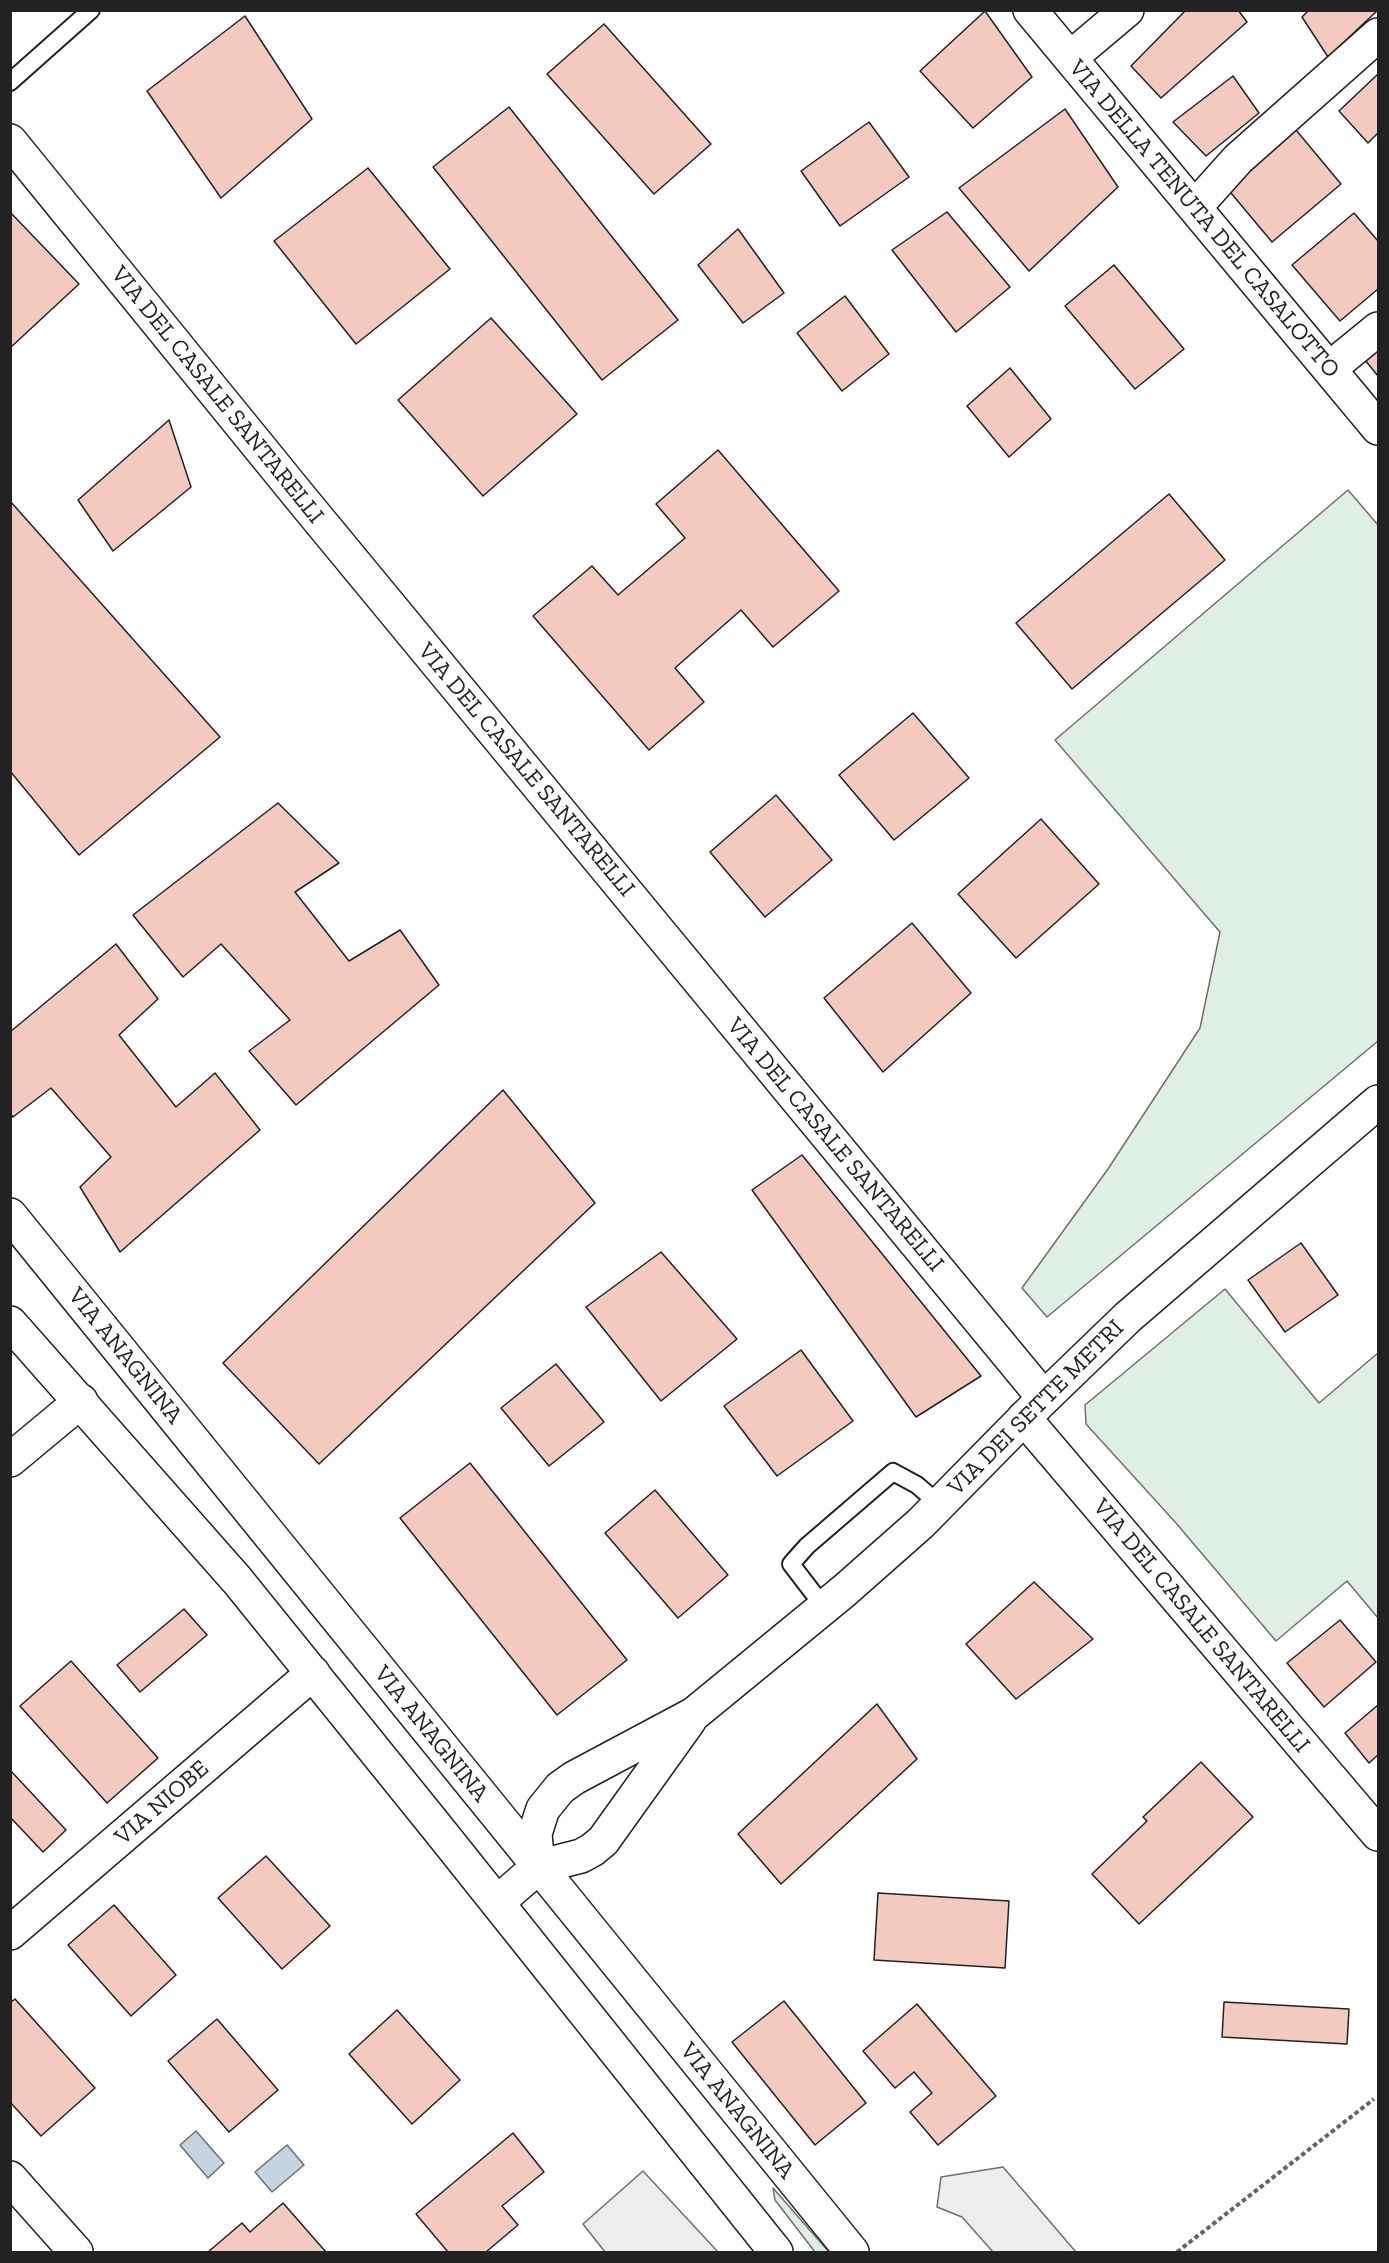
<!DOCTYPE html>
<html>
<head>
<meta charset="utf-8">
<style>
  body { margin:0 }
  #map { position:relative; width:1389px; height:2263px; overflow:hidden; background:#fff; font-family:"Zilla Slab",serif }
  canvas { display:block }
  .frame { position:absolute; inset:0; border:12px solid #222; pointer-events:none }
</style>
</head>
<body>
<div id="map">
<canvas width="1389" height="2263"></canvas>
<div class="frame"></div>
</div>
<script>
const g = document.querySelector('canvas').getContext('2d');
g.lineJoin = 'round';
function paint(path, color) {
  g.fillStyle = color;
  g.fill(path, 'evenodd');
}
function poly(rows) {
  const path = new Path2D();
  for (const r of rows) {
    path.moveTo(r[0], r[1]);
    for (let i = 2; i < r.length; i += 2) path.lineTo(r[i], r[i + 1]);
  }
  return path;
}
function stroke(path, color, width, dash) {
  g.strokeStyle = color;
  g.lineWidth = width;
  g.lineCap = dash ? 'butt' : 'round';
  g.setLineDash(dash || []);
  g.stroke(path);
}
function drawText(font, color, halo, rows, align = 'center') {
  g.font = font + ' "Zilla Slab",serif';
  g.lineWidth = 4.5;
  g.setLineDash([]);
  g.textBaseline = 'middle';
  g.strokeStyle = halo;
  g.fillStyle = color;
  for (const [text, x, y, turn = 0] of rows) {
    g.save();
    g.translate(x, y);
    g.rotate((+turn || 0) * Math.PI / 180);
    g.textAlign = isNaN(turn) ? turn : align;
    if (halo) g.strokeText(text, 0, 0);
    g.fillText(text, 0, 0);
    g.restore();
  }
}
const green = poly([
  [1348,490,1378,525,1378,1041,1047,1317,1022,1288,1108,1169,1200,1028,1220,932,1055,740,1348,490],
  [1225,1289,1319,1403,1378,1353,1378,1618,1347,1581,1276,1641,1176,1523,1086,1424,1085,1405,1225,1289],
  [773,2188,829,2252,815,2252,775,2200,773,2188]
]);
const parking = poly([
  [1003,2167,1076,2252,993,2252,962,2217,937,2207,941,2177,1003,2167],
  [643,2171,718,2252,605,2252,583,2224,643,2171]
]);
const water = poly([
  [196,2131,224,2163,208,2178,180,2145,196,2131],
  [287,2145,304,2165,272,2192,255,2172,287,2145]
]);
const building = poly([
  [1186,10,1238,10,1247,22,1161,98,1131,66,1186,10],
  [1309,10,1378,10,1328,57,1302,17,1309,10],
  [985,11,1032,77,973,128,920,71,985,11],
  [245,16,312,119,221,198,147,91,245,16],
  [604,24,711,144,654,194,547,74,604,24],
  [1378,74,1378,133,1368,143,1339,111,1378,74],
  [1233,76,1259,113,1206,156,1173,122,1233,76],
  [509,107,678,320,602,380,433,167,509,107],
  [1065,109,1118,187,1029,271,959,188,1065,109],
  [869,122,909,177,840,226,801,171,869,122],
  [1296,130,1341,184,1272,242,1226,187,1296,130],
  [368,168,450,269,356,344,274,241,368,168],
  [10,212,79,284,10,348,10,212],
  [947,212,1010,287,956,332,892,250,947,212],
  [1354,213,1378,241,1378,289,1340,321,1292,265,1354,213],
  [738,229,784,293,743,323,698,265,738,229],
  [1114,265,1184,349,1135,389,1065,306,1114,265],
  [845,296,889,354,842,391,797,333,845,296],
  [491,318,577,414,483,496,398,400,491,318],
  [1378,339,1378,376,1360,354,1378,339],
  [1010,368,1051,419,1009,457,967,406,1010,368],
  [169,420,191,487,113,551,78,500,169,420],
  [718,450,839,591,773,647,741,610,675,668,704,702,649,750,533,616,592,566,618,595,685,538,656,504,718,450],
  [1169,494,1225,560,1072,689,1016,623,1169,494],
  [10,501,220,737,79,855,10,771,10,501],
  [913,713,969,778,894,840,839,775,913,713],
  [776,795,832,860,765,917,710,852,776,795],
  [278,803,339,863,295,892,349,961,400,930,439,985,296,1105,249,1051,290,1020,221,944,183,977,133,915,278,803],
  [1041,819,1099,884,1016,958,958,894,1041,819],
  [912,923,971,993,883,1072,824,998,912,923],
  [116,944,158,999,119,1035,176,1107,215,1073,260,1130,120,1252,80,1187,111,1157,51,1088,13,1117,10,1113,10,1032,116,944],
  [503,1090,595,1203,319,1464,223,1363,503,1090],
  [802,1155,981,1376,916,1417,752,1190,802,1155],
  [1301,1243,1338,1295,1285,1332,1248,1280,1301,1243],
  [661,1252,737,1339,661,1401,586,1307,661,1252],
  [801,1350,853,1421,777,1476,724,1406,801,1350],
  [556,1364,604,1422,549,1466,501,1408,556,1364],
  [470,1463,627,1660,557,1715,400,1518,470,1463],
  [655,1490,728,1575,678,1618,605,1533,655,1490],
  [1034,1582,1093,1639,1016,1699,966,1644,1034,1582],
  [184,1609,207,1635,140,1692,117,1665,184,1609],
  [1340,1620,1376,1662,1324,1707,1287,1663,1340,1620],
  [71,1661,158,1758,107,1803,20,1706,71,1661],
  [877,1704,917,1759,781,1884,738,1834,877,1704],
  [1378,1705,1378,1755,1369,1763,1345,1733,1378,1705],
  [1201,1762,1253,1817,1139,1924,1092,1874,1147,1821,1143,1817,1201,1762],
  [10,1770,66,1830,43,1852,10,1817,10,1770],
  [266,1856,330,1926,282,1969,218,1898,266,1856],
  [878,1893,1009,1901,1005,1968,874,1960,878,1893],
  [114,1905,176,1975,131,2016,68,1945,114,1905],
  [15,1999,95,2088,41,2136,10,2102,10,2003,15,1999],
  [784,2001,866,2103,815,2145,732,2042,784,2001],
  [1224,2002,1349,2009,1347,2044,1222,2037,1224,2002],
  [917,2004,996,2096,938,2145,910,2112,932,2093,914,2072,895,2088,863,2051,917,2004],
  [397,2010,460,2080,412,2124,349,2054,397,2010],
  [217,2019,278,2090,229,2132,168,2061,217,2019],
  [513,2133,544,2172,502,2206,518,2225,486,2252,448,2252,416,2214,513,2133],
  [283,2203,326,2252,208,2252,242,2223,250,2232,283,2203]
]);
const path = poly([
  [1177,2252,1374,2099]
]);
const lane = poly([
  [10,82,91,10],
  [824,1607,791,1564,807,1546,893,1472,917,1485,939,1504]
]);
const street = poly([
  [1030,10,1378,428],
  [1070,58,1127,10],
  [10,141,304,502,1044,1398],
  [1195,207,1238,159,1378,35],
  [1329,369,1378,329],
  [1024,1418,1378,1834],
  [10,1460,81,1401],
  [10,1933,313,1673],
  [10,2178,76,2252]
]);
const secondary = poly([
  [10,1215,852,2252],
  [10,1323,237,1580,439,1830,776,2252],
  [538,1867,535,1834,539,1821,543,1809,560,1788,574,1778,694,1714,844,1591,921,1523,1044,1398,1128,1317,1378,1102],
  [498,1902,538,1867,581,1856,592,1850,603,1841,689,1721]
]);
const streetNames = [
  ["VIA DELLA TENUTA DEL CASALOTTO",1204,219,50],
  ["VIA DEL CASALE SANTARELLI",217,395,51],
  ["VIA DEL CASALE SANTARELLI",526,770,50],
  ["VIA DEL CASALE SANTARELLI",835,1145,50],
  ["VIA ANAGNINA",125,1356,51],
  ["VIA DEI SETTE METRI",1036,1408,-45],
  ["VIA DEL CASALE SANTARELLI",1201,1626,50],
  ["VIA ANAGNINA",431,1734,51],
  ["VIA NIOBE",162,1803,-41],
  ["VIA ANAGNINA",737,2111,51]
];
paint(green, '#e0efe3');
stroke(green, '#6f6f6f', 1.5);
paint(parking, '#ededed');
stroke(parking, '#6f6f6f', 1.5);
paint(water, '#c7d3dd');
stroke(water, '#6f6f6f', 1.5);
paint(building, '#f3c9c0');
stroke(building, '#222', 1.5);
stroke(lane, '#222', 20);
stroke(street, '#222', 36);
stroke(secondary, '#222', 36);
stroke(path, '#646464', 4, [4.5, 3]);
stroke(lane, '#fff', 16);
stroke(street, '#fff', 33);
stroke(secondary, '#fff', 33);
drawText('24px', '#222', '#fff', streetNames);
</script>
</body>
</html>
